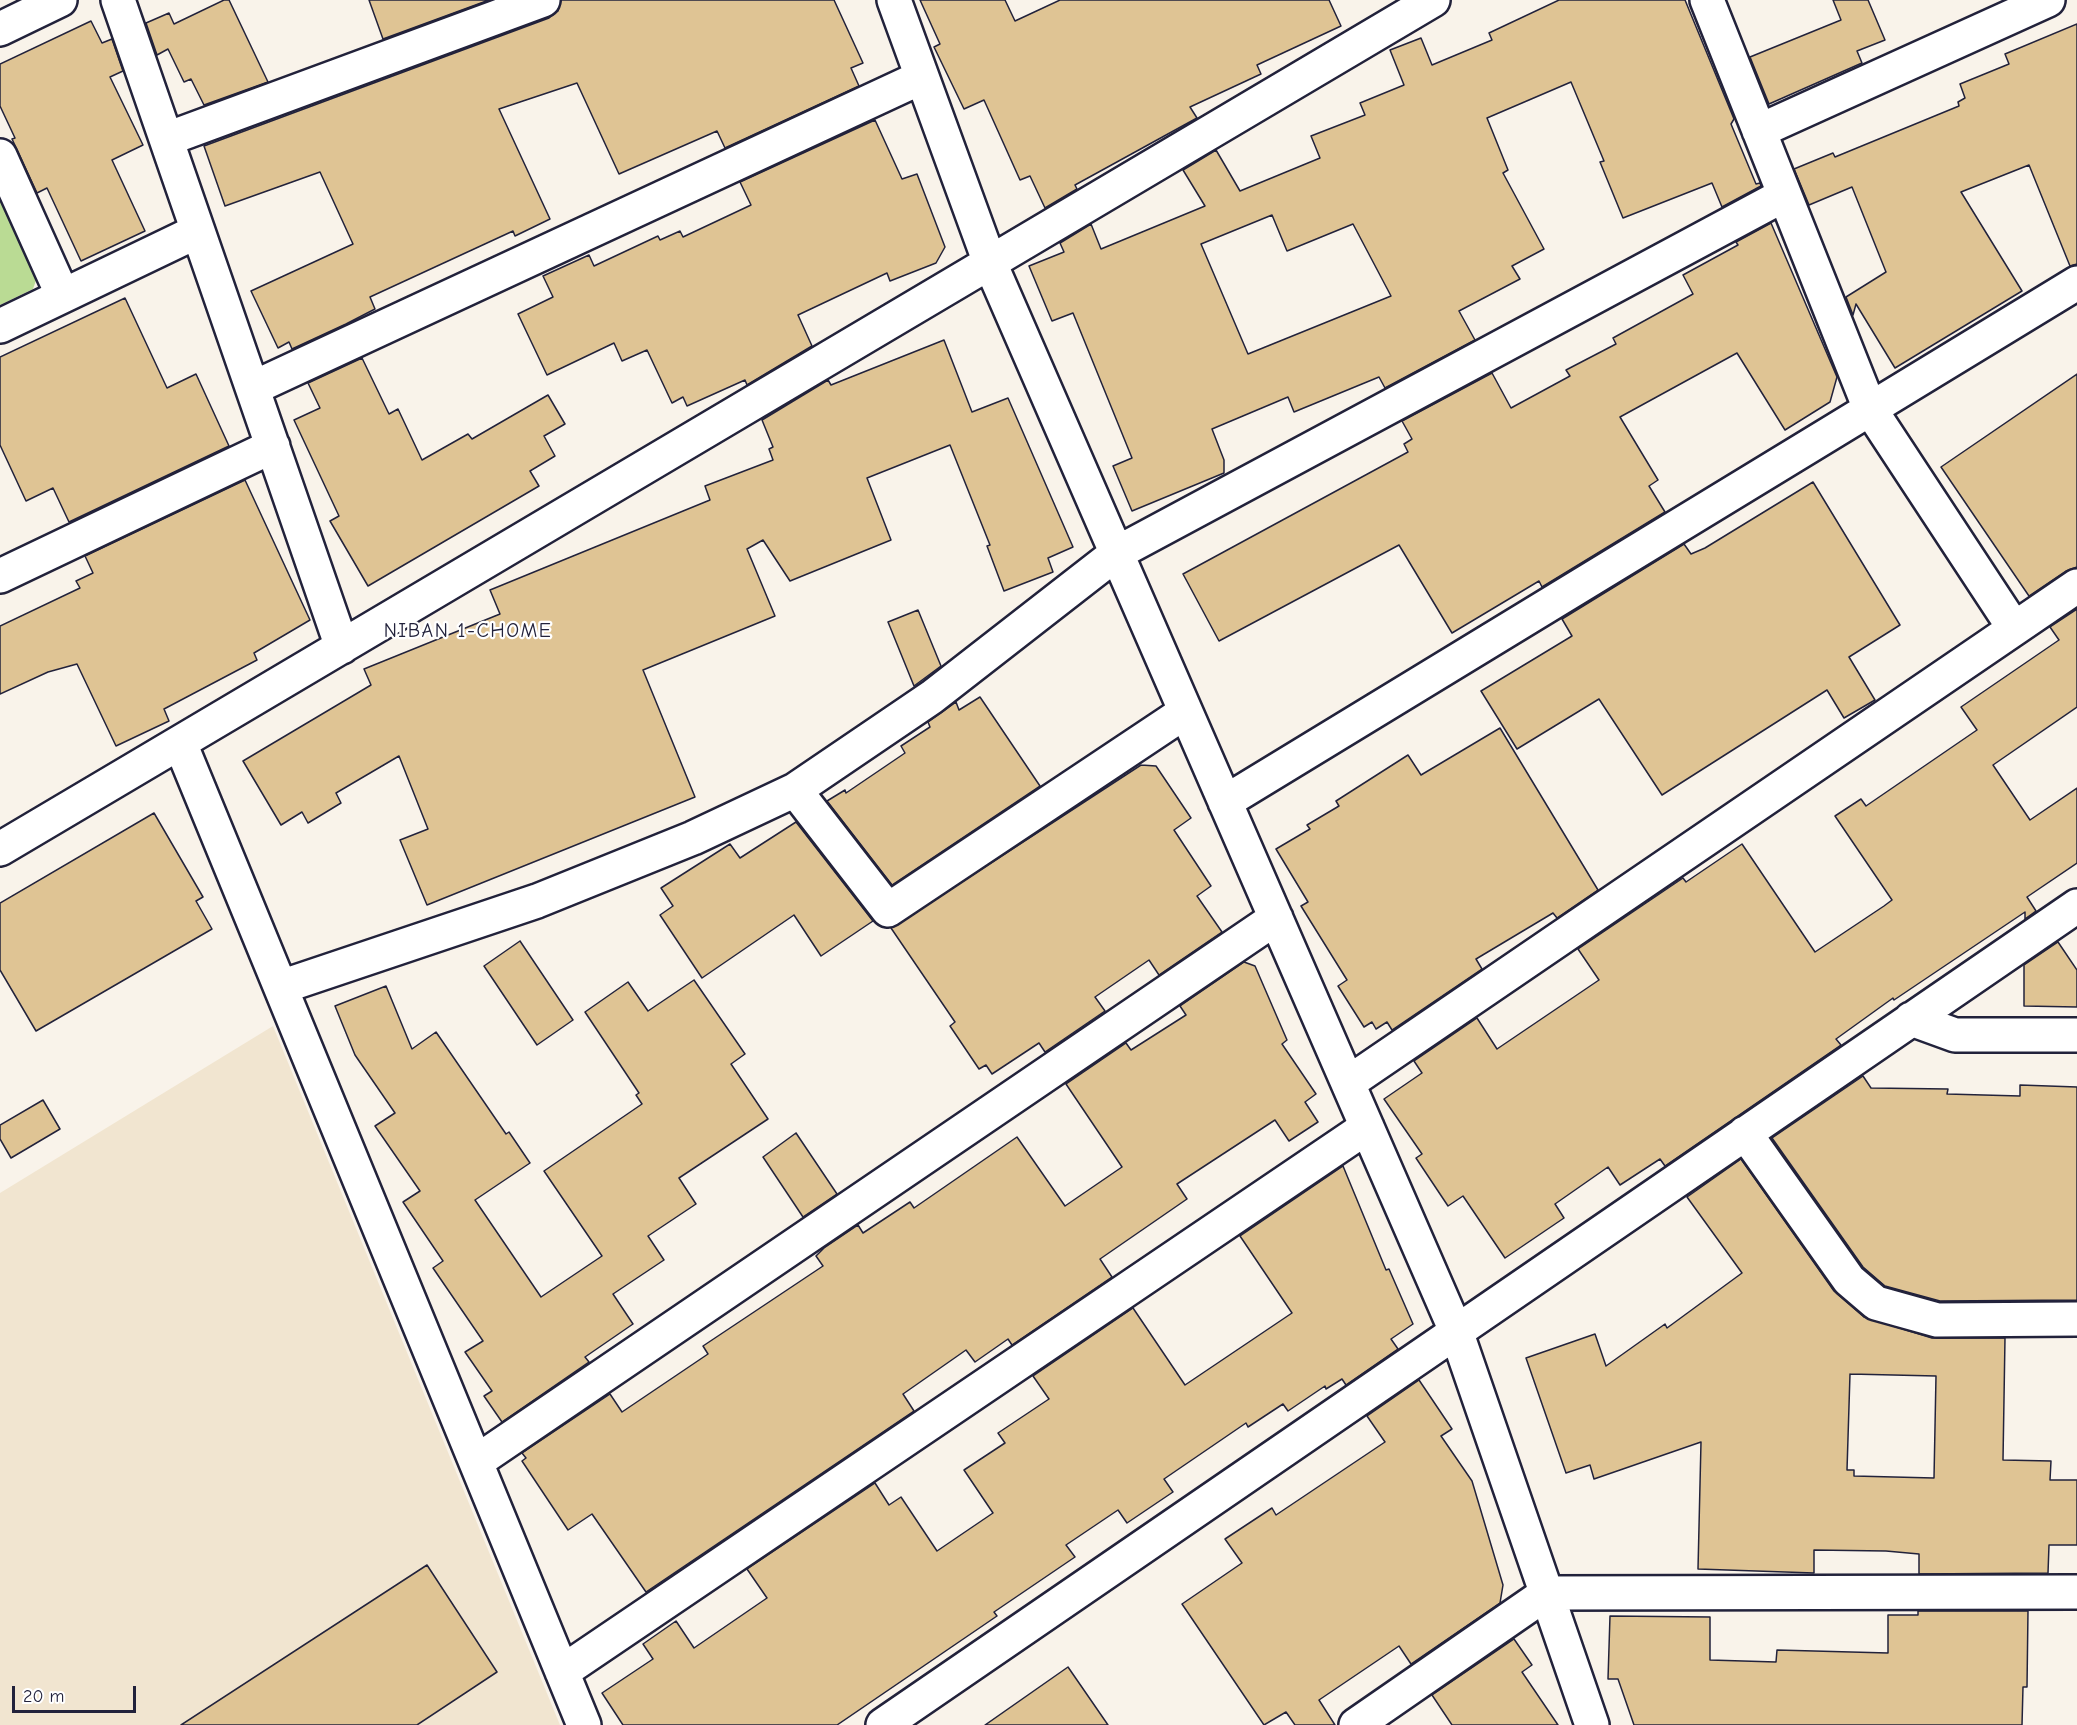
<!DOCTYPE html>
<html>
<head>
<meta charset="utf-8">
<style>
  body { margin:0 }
  #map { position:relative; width:2077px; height:1725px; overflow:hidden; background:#f9f3ea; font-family:"Comic Neue",sans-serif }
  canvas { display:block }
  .scale { position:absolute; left:12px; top:1686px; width:124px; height:27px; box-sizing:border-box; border:3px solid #22223b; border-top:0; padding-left:8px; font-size:18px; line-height:21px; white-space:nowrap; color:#22223b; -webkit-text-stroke:4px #fff; paint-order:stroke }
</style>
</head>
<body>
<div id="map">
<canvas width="2077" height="1725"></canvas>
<div class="scale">20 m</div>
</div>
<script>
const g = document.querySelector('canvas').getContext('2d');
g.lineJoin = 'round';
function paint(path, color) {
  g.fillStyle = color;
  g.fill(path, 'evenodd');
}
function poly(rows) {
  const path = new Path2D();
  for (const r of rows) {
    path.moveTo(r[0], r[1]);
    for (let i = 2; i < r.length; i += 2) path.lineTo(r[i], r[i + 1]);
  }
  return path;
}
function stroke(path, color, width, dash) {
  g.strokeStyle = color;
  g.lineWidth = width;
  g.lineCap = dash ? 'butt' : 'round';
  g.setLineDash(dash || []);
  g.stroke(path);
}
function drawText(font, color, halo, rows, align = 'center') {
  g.font = font + ' "Comic Neue",sans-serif';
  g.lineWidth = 4.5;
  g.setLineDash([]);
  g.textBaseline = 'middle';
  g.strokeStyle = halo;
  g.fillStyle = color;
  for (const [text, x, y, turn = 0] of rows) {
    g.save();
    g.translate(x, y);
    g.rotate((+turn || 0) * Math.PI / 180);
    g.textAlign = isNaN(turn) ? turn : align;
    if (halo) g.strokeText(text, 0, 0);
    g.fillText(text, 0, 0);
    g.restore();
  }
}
const built = poly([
  [273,1026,560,1725,0,1725,0,1193]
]);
const green = poly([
  [0,184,39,272,33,289,0,305]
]);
const building = poly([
  [224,0,229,0,268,82,204,105,191,79,184,82,168,49,157,55,146,23,169,13,174,24,224,0],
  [369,0,489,0,383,39,369,0],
  [561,0,834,0,863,63,851,68,859,86,725,148,717,131,619,174,577,83,499,109,550,219,515,236,513,231,370,297,375,309,346,324,292,349,289,342,278,348,251,291,353,244,320,172,225,206,204,146,549,18,558,11,561,0],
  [920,0,1005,0,1015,21,1060,0,1329,0,1341,26,1257,65,1261,74,1190,107,1197,118,1075,185,1077,189,1045,208,1030,176,1020,180,984,100,964,109,934,47,940,44,920,0],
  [1559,0,1685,0,1734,119,1731,124,1756,184,1760,183,1761,186,1722,207,1712,183,1623,218,1600,162,1604,161,1571,82,1487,118,1508,170,1503,173,1544,249,1512,266,1520,279,1459,311,1475,340,1385,388,1379,377,1294,412,1288,397,1212,429,1224,460,1224,473,1132,511,1113,466,1132,458,1073,313,1052,321,1029,266,1064,252,1060,243,1091,224,1101,249,1205,206,1183,170,1216,150,1240,191,1320,158,1311,136,1365,115,1360,103,1404,85,1390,50,1421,38,1432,65,1492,40,1489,33,1559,0],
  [1272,215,1287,251,1353,224,1391,296,1248,354,1201,244,1272,215],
  [1833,0,1868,0,1885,40,1857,51,1862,63,1769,104,1750,57,1841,20,1833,0],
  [91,21,102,43,112,39,123,71,110,77,143,145,112,160,145,231,81,261,47,188,37,193,12,139,15,138,0,106,0,64,91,21],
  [2077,24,2077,264,2070,266,2029,165,1961,192,2022,291,1895,368,1856,304,1853,315,1846,297,1886,272,1852,187,1809,205,1794,169,1833,153,1835,157,1959,106,1958,102,1965,98,1960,84,2009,64,2005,54,2077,24],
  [875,120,902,179,917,174,945,247,936,263,890,281,887,273,798,315,812,346,747,385,745,380,687,406,683,397,672,403,647,350,622,361,614,343,547,375,518,314,553,297,543,276,589,255,594,266,658,236,660,240,680,231,683,237,751,205,740,182,875,120],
  [1771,223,1837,377,1830,402,1785,430,1737,353,1620,417,1658,480,1649,486,1665,512,1542,587,1539,581,1452,633,1399,545,1219,641,1183,574,1408,452,1404,444,1412,439,1402,421,1492,373,1511,408,1570,376,1566,370,1616,344,1613,338,1693,294,1683,275,1738,245,1736,242,1771,223],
  [125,298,167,388,196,374,229,446,69,522,53,488,26,501,0,445,0,357,125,298],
  [944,340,972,412,1008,398,1073,547,1048,558,1053,572,1004,591,987,546,990,545,950,445,867,478,891,540,790,581,763,540,747,549,775,616,643,670,695,797,427,905,400,840,428,829,399,756,336,793,341,803,308,823,302,812,281,825,243,761,371,685,364,669,500,614,490,590,710,500,705,486,773,460,769,449,773,447,762,420,828,380,831,385,944,340],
  [362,358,389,414,398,409,422,460,468,434,472,439,548,395,565,424,544,436,555,456,530,471,539,486,368,586,330,521,339,516,294,420,320,408,308,383,362,358],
  [2077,374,2077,567,2066,571,2029,596,1941,467,2077,374],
  [245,480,310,620,254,653,257,660,164,709,169,721,116,746,77,664,48,672,0,694,0,626,80,588,76,581,93,573,85,556,245,480],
  [1813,482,1900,625,1849,657,1875,700,1844,718,1827,690,1662,795,1599,699,1517,749,1481,691,1572,636,1562,619,1684,544,1691,554,1705,548,1813,482],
  [2077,609,2077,707,1993,765,2030,820,2077,788,2077,863,2027,897,2036,911,2025,919,2025,912,1894,1000,1893,998,1836,1039,1841,1045,1665,1166,1660,1159,1620,1185,1608,1167,1555,1204,1564,1218,1505,1258,1463,1196,1448,1206,1416,1158,1422,1154,1384,1099,1422,1073,1414,1061,1477,1018,1497,1049,1599,980,1578,949,1683,878,1686,882,1742,844,1815,952,1884,906,1892,900,1835,816,1861,799,1866,806,1977,730,1961,707,2059,640,2050,627,2077,609],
  [918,610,941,666,914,686,888,622,918,610],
  [980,697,1040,786,892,885,827,801,845,790,846,793,905,753,901,746,930,727,928,722,956,702,959,710,980,697],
  [1500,728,1598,890,1557,918,1553,913,1476,959,1482,969,1392,1030,1387,1022,1376,1029,1372,1022,1364,1027,1338,986,1347,980,1301,906,1308,902,1276,849,1310,829,1307,825,1339,806,1336,801,1408,755,1421,775,1500,728],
  [1141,765,1156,766,1191,818,1174,830,1211,886,1197,896,1222,932,1159,975,1149,960,1095,997,1105,1011,1045,1052,1039,1043,992,1074,986,1065,979,1069,950,1026,955,1022,891,928,1141,765],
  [154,813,203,897,196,901,212,929,36,1031,0,970,0,903,154,813],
  [796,822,873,921,821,956,794,915,702,978,660,915,673,906,661,888,730,844,740,858,796,822],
  [520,941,573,1020,537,1045,484,966,520,941],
  [2058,942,2077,970,2077,1007,2024,1006,2024,965,2058,942],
  [1244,962,1255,966,1287,1040,1282,1044,1316,1094,1305,1102,1318,1122,1289,1141,1275,1120,1177,1184,1187,1199,1100,1259,1112,1277,1012,1345,1008,1339,975,1362,966,1350,903,1394,914,1411,646,1592,592,1514,568,1530,522,1461,526,1458,522,1453,610,1394,622,1412,708,1354,703,1346,823,1266,816,1256,824,1248,858,1225,863,1233,910,1202,914,1208,1017,1137,1065,1206,1122,1167,1066,1084,1126,1043,1131,1050,1186,1015,1180,1006,1244,962],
  [694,980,745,1054,731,1064,768,1119,679,1178,696,1204,648,1236,664,1260,613,1294,633,1324,585,1357,589,1362,502,1422,484,1396,492,1391,465,1352,483,1341,433,1268,443,1261,403,1202,420,1191,375,1126,395,1113,355,1055,335,1006,386,986,412,1049,436,1032,506,1134,509,1132,530,1163,475,1200,541,1297,602,1256,544,1171,642,1104,636,1095,639,1093,585,1012,628,982,648,1011,694,980],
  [1863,1076,1871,1088,1948,1089,1947,1094,2020,1096,2020,1085,2077,1087,2077,1300,1940,1301,1885,1286,1863,1267,1772,1138,1863,1076],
  [43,1100,60,1129,11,1158,0,1139,0,1125,43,1100],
  [796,1133,837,1194,803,1217,763,1157,796,1133],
  [1741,1159,1834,1291,1864,1317,1932,1338,2005,1338,2003,1460,2051,1461,2050,1480,2077,1480,2077,1545,2049,1545,2048,1573,1919,1574,1919,1554,1886,1551,1814,1550,1814,1573,1698,1569,1701,1442,1594,1479,1590,1465,1566,1473,1526,1358,1595,1334,1606,1366,1665,1324,1667,1328,1742,1273,1687,1197,1741,1159],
  [1850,1374,1936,1376,1934,1478,1854,1476,1854,1470,1847,1470,1850,1374],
  [1343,1166,1386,1270,1389,1269,1413,1324,1391,1339,1398,1349,1346,1385,1342,1379,1326,1389,1325,1386,1288,1411,1283,1404,1248,1427,1246,1423,1164,1479,1173,1492,1127,1523,1118,1510,1066,1545,1075,1557,994,1612,997,1616,837,1725,623,1725,602,1693,653,1659,643,1644,676,1621,694,1648,767,1598,747,1569,875,1483,889,1505,901,1497,937,1551,993,1513,964,1470,1005,1443,998,1433,1049,1399,1033,1376,1133,1308,1185,1385,1292,1313,1240,1236,1343,1166],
  [1419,1380,1452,1429,1441,1436,1472,1481,1503,1585,1500,1603,1411,1664,1399,1646,1319,1700,1335,1725,1295,1725,1286,1712,1264,1725,1182,1604,1242,1563,1225,1539,1272,1508,1276,1515,1385,1442,1367,1416,1419,1380],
  [427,1565,497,1672,417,1725,181,1725,427,1565],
  [1918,1611,2028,1611,2027,1687,2023,1687,2022,1725,1634,1725,1618,1679,1608,1679,1610,1616,1710,1617,1710,1660,1776,1662,1777,1650,1888,1653,1888,1615,1918,1615,1918,1611],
  [1514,1639,1532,1665,1522,1672,1558,1725,1452,1725,1432,1695,1514,1639],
  [1068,1667,1108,1725,985,1725,1068,1667]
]);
const minor = poly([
  [118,0,342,647],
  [894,0,990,263,1456,1331,1592,1725],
  [1707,0,1870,409,2014,628],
  [0,29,60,0],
  [1759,131,2048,0],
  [167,139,543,0],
  [0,156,63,296],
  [0,326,198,231],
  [253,388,922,77],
  [0,576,273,446],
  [180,743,584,1725],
  [795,790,888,910,1185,712],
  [1225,802,2077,283],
  [0,849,1433,0],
  [281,987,537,901,693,838,795,790,932,697,1117,553,1784,195],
  [1911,1019,1955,1035,2077,1035],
  [1348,1083,2077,586],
  [1745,1133,1849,1280,1876,1303,1937,1320,2077,1319],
  [476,1462,1276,918],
  [562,1672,1367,1127],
  [883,1725,2077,906],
  [1356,1725,1547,1593,2077,1592]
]);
const neighbourhoodNames = [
  ["NIBAN 1-CHOME",468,631]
];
paint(built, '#f1e5d0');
paint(green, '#badb94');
paint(building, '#dfc494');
stroke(building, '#22223b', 1.5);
stroke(minor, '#22223b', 38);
stroke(minor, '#fff', 33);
g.letterSpacing = '1.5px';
drawText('20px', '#22223b', '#fff', neighbourhoodNames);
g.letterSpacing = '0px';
</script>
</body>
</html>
